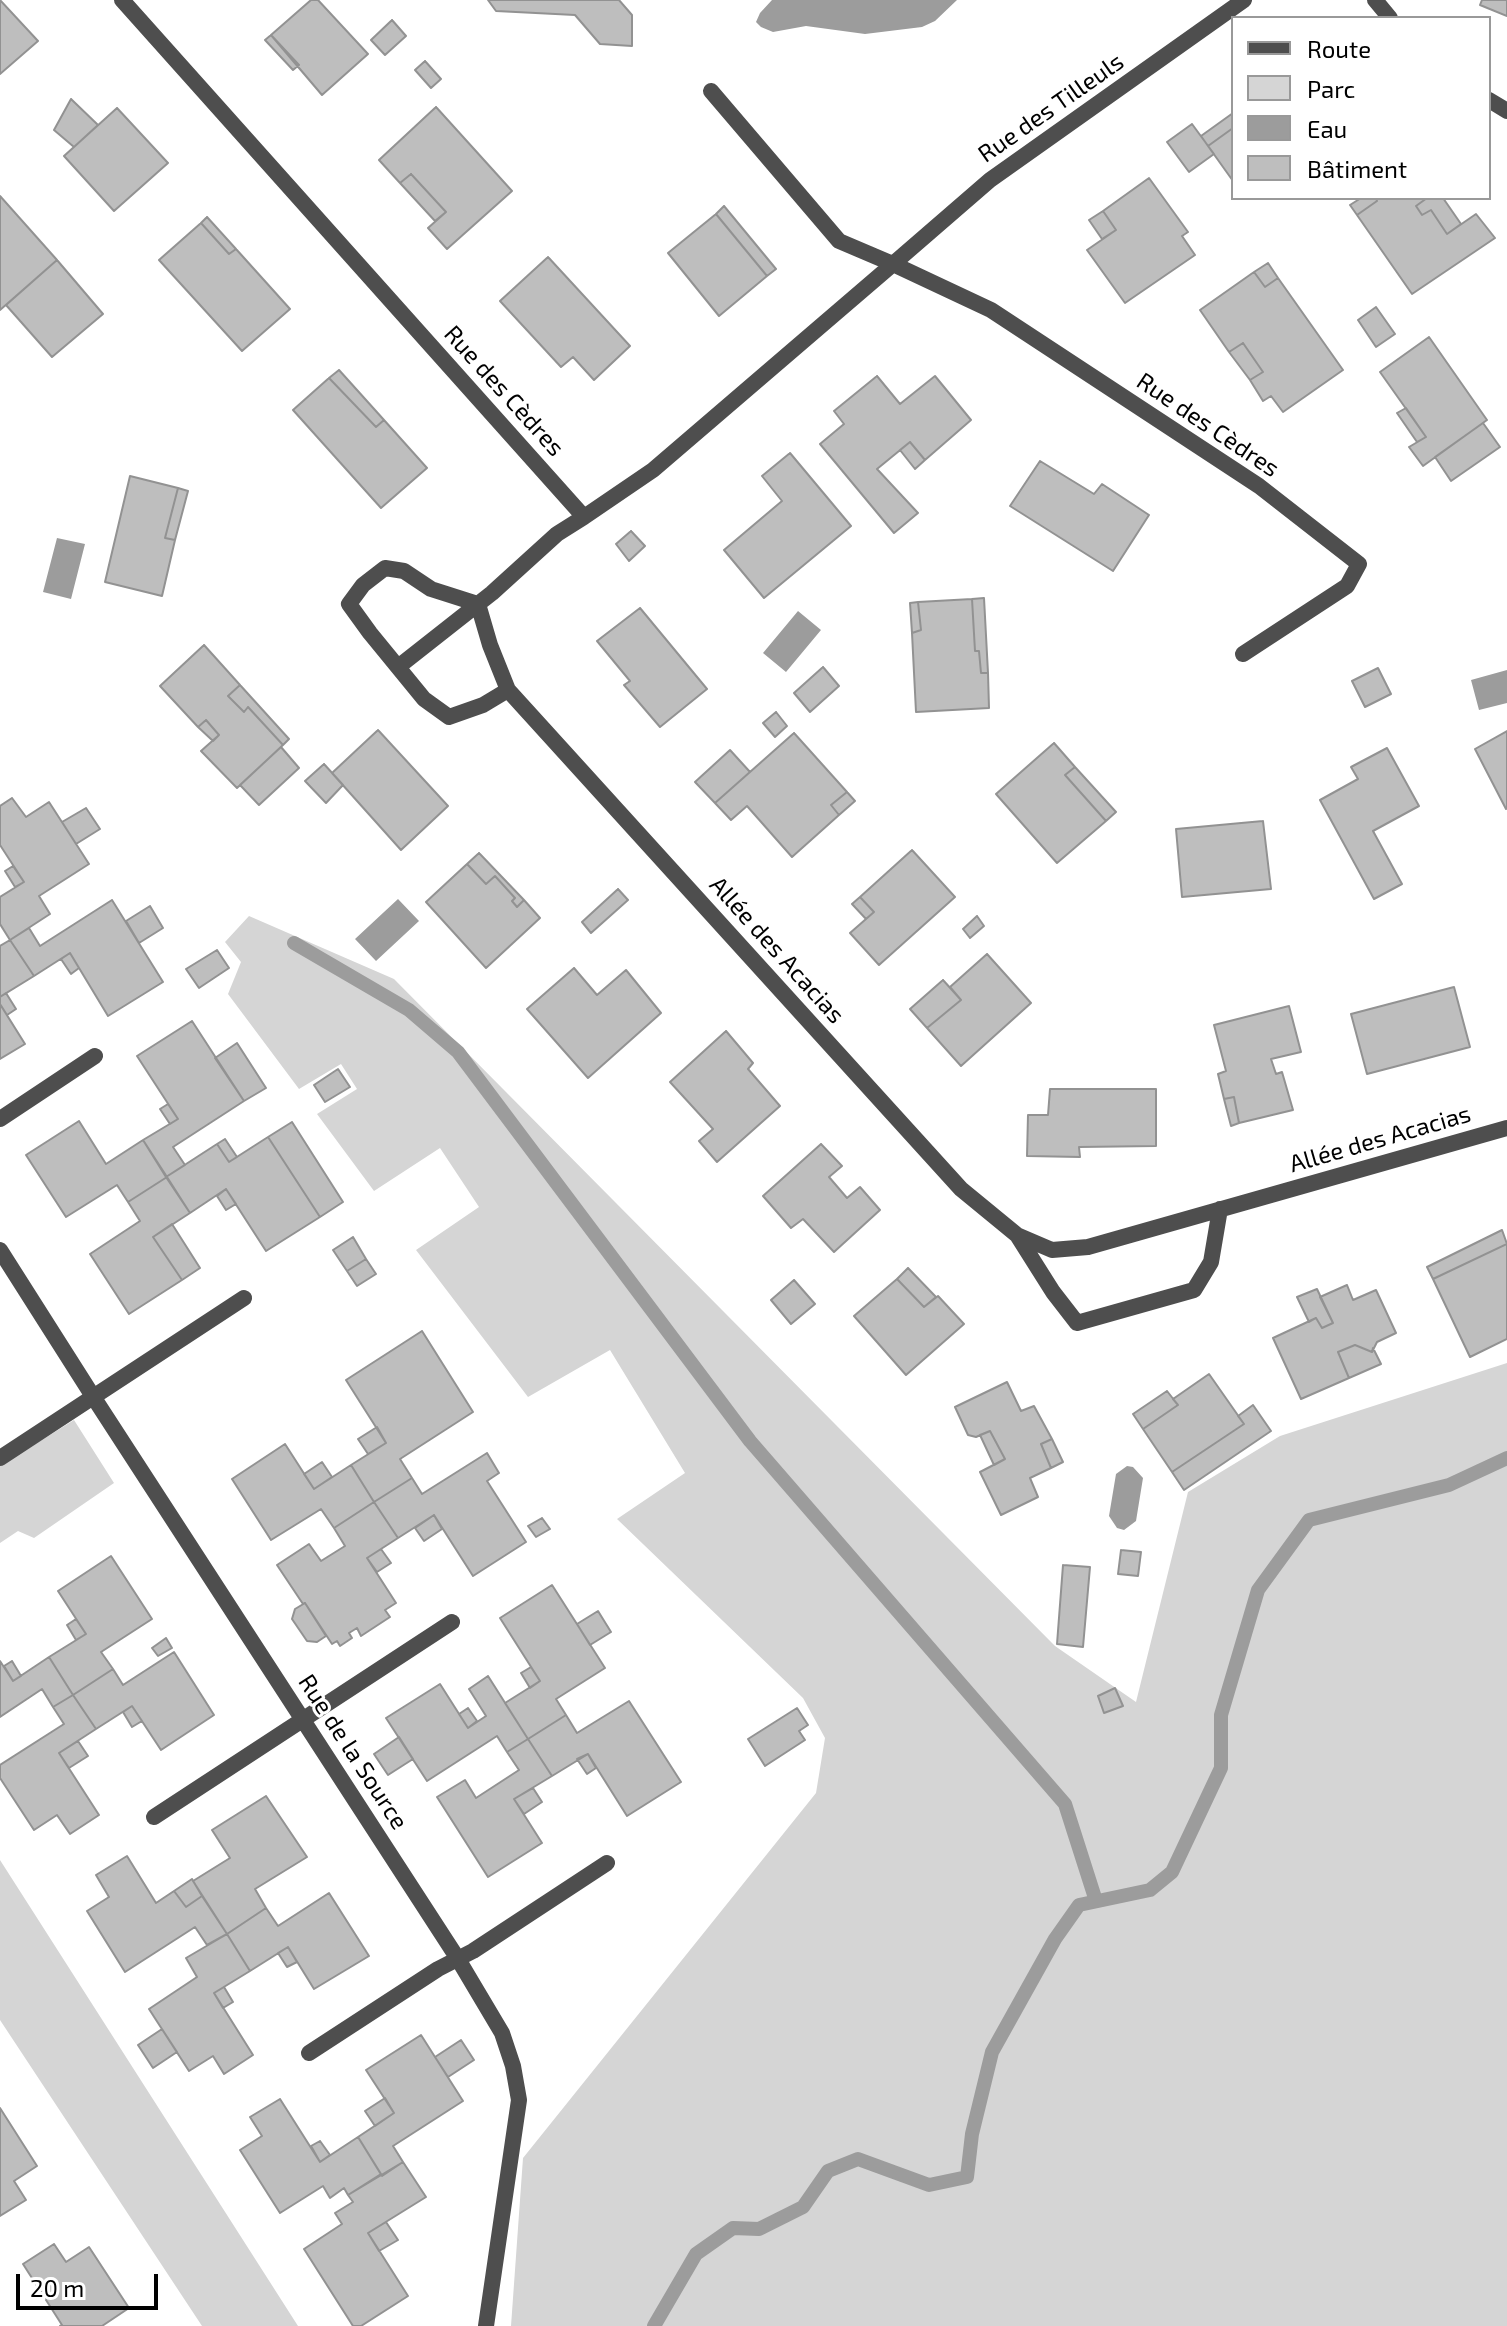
<!DOCTYPE html>
<html>
<head>
<meta charset="utf-8">
<style>
  body { margin:0 }
  #map { position:relative; width:1507px; height:2326px; overflow:hidden; background:#fff; font-family:"Exo 2",sans-serif }
  canvas { display:block }
  .legend { position:absolute; left:1231px; top:16px; width:260px; height:184px; box-sizing:border-box; background:#fff; border:2px solid #999; margin:0; padding:10px 14px; list-style:none; font-size:24px; color:#000 }
  .legend li { display:flex; align-items:center; gap:16px; height:40px }
  .legend b { width:40px; border:2px solid #999 }
  .scale { position:absolute; left:16px; top:2274px; width:142px; height:36px; box-sizing:border-box; border:4px solid #000; border-top:0; padding-left:10px; font-size:24px; line-height:28px; white-space:nowrap; color:#000; -webkit-text-stroke:6px #fff; paint-order:stroke }
</style>
</head>
<body>
<div id="map">
<canvas width="1507" height="2326"></canvas>
<ul class="legend">
<li><b style="height:10px;background:#4e4e4e"></b>Route</li>
<li><b style="height:22px;background:#d5d5d5"></b>Parc</li>
<li><b style="height:22px;background:#9c9c9c"></b>Eau</li>
<li><b style="height:22px;background:#bebebe"></b>Bâtiment</li>
</ul>
<div class="scale">20 m</div>
</div>
<script>
const g = document.querySelector('canvas').getContext('2d');
g.lineJoin = 'round';
function paint(path, color) {
  g.fillStyle = color;
  g.fill(path, 'evenodd');
}
function poly(rows) {
  const path = new Path2D();
  for (const r of rows) {
    path.moveTo(r[0], r[1]);
    for (let i = 2; i < r.length; i += 2) path.lineTo(r[i], r[i + 1]);
  }
  return path;
}
function stroke(path, color, width, dash) {
  g.strokeStyle = color;
  g.lineWidth = width;
  g.lineCap = dash ? 'butt' : 'round';
  g.setLineDash(dash || []);
  g.stroke(path);
}
function drawText(font, color, halo, rows, align = 'center') {
  g.font = font + ' "Exo 2",sans-serif';
  g.lineWidth = 6;
  g.setLineDash([]);
  g.textBaseline = 'middle';
  g.strokeStyle = halo;
  g.fillStyle = color;
  for (const [text, x, y, turn = 0] of rows) {
    g.save();
    g.translate(x, y);
    g.rotate((+turn || 0) * Math.PI / 180);
    g.textAlign = isNaN(turn) ? turn : align;
    if (halo) g.strokeText(text, 0, 0);
    g.fillText(text, 0, 0);
    g.restore();
  }
}
const green = poly([
  [249,916,394,979,1055,1646,1136,1702,1188,1492,1280,1436,1507,1363,1507,2326,511,2326,523,2158,816,1793,825,1738,803,1698,617,1519,685,1473,610,1350,528,1397,416,1250,479,1207,440,1148,374,1191,317,1114,357,1089,341,1064,299,1089,228,994,241,962,225,942],
  [74,1420,114,1483,34,1538,18,1531,0,1543,0,1466],
  [0,1860,298,2326,202,2326,0,2020]
]);
const water = poly([
  [772,0,957,0,935,21,922,27,865,34,806,26,773,32,761,27,756,22,760,13],
  [57,538,85,544,71,599,43,592],
  [798,611,821,630,786,672,763,653],
  [1507,670,1507,703,1479,710,1471,680],
  [398,899,419,921,376,961,355,939],
  [1127,1466,1133,1467,1143,1478,1136,1521,1124,1530,1117,1528,1109,1516,1116,1474]
]);
const stream = poly([
  [294,943,409,1010,458,1052,750,1441,1065,1804,1096,1901],
  [654,2326,696,2254,733,2228,759,2229,803,2207,828,2171,858,2159,929,2185,967,2177,972,2134,992,2052,1055,1939,1079,1905,1150,1890,1172,1872,1221,1768,1221,1715,1258,1590,1309,1520,1449,1485,1507,1458]
]);
const building = poly([
  [0,0,38,41,0,74,0,0],
  [311,0,318,0,368,54,322,95,271,35,311,0],
  [488,0,619,0,632,15,632,46,600,44,575,15,496,11,488,0],
  [1482,0,1507,0,1507,16,1480,5,1482,0],
  [392,20,406,36,385,55,371,40,392,20],
  [271,35,299,65,293,70,265,40,271,35],
  [425,61,441,79,431,88,415,70,425,61],
  [71,99,98,125,74,147,54,130,71,99],
  [436,107,512,191,447,249,428,228,446,212,411,174,400,183,379,160,436,107],
  [117,108,168,163,114,211,64,156,117,108],
  [1233,113,1233,128,1208,146,1201,136,1233,113],
  [1192,124,1214,154,1189,172,1167,142,1192,124],
  [1233,128,1233,181,1208,146,1233,128],
  [411,174,446,212,435,221,400,183,411,174],
  [1149,178,1188,232,1182,236,1195,255,1125,303,1087,250,1116,230,1103,211,1149,178],
  [0,196,57,260,0,310,0,196],
  [1361,198,1376,198,1377,201,1357,215,1350,205,1361,198],
  [1376,198,1427,198,1416,206,1422,215,1431,210,1447,234,1476,214,1495,238,1412,294,1357,215,1377,201,1376,198],
  [1427,198,1443,198,1461,224,1447,234,1431,210,1422,215,1416,206,1427,198],
  [724,206,776,269,767,276,716,214,724,206],
  [1103,211,1116,230,1102,239,1089,220,1103,211],
  [716,214,767,276,719,316,668,253,716,214],
  [207,217,236,249,229,254,201,223,207,217],
  [201,223,229,254,236,249,290,309,242,351,159,260,201,223],
  [548,257,630,346,594,380,573,357,561,367,500,301,548,257],
  [57,260,103,314,52,357,6,305,57,260],
  [1268,263,1278,278,1265,287,1254,272,1268,263],
  [1254,272,1265,287,1278,278,1343,370,1283,412,1271,396,1263,401,1250,380,1263,372,1243,343,1229,352,1200,310,1254,272],
  [1376,307,1395,334,1376,347,1358,320,1376,307],
  [1429,337,1487,420,1423,466,1409,447,1426,437,1380,372,1429,337],
  [1243,343,1263,372,1250,380,1229,352,1243,343],
  [339,370,384,420,376,427,329,378,339,370],
  [877,376,900,404,935,376,971,420,925,460,910,442,877,469,918,513,894,533,820,444,844,424,834,411,877,376],
  [329,378,376,427,384,420,427,468,381,508,293,410,329,378],
  [1406,408,1426,437,1417,442,1397,413,1406,408],
  [1483,423,1500,447,1451,481,1435,457,1483,423],
  [910,442,925,460,915,469,900,450,910,442],
  [790,453,851,526,764,598,724,550,782,501,762,476,790,453],
  [1040,461,1094,494,1102,484,1149,515,1113,571,1010,506,1040,461],
  [130,476,178,488,165,538,175,540,162,596,105,582,130,476],
  [178,488,188,491,175,540,165,538,178,488],
  [631,531,645,546,629,561,616,544,631,531],
  [984,598,988,673,981,673,979,651,975,651,972,599,984,598],
  [972,599,975,651,979,651,981,673,988,673,989,708,916,712,912,633,921,630,918,602,972,599],
  [918,602,921,630,912,633,910,603,918,602],
  [640,608,707,689,660,727,624,685,630,681,597,641,640,608],
  [204,645,240,685,228,696,244,712,248,707,283,745,237,788,201,751,219,735,206,720,198,727,160,686,204,645],
  [823,667,839,686,810,712,794,693,823,667],
  [1378,668,1391,694,1365,707,1352,681,1378,668],
  [240,685,289,739,283,745,248,707,244,712,228,696,240,685],
  [776,712,787,726,775,737,763,723,776,712],
  [206,720,219,735,213,741,198,727,206,720],
  [378,730,448,806,401,850,332,773,378,730],
  [1507,731,1507,808,1506,809,1475,749,1507,731],
  [794,733,847,792,831,805,839,815,792,857,747,806,731,820,715,803,794,733],
  [1054,743,1075,767,1065,775,1106,821,1057,863,996,794,1054,743],
  [281,747,299,768,259,805,240,785,281,747],
  [1387,748,1419,806,1373,831,1402,884,1374,899,1320,800,1358,779,1351,767,1387,748],
  [730,750,750,772,715,803,695,782,730,750],
  [324,764,343,785,326,803,305,781,324,764],
  [1075,767,1116,812,1106,821,1065,775,1075,767],
  [847,792,855,801,839,815,831,805,847,792],
  [12,798,26,817,49,802,89,864,39,896,50,914,10,940,0,924,0,897,24,882,0,845,0,806,12,798],
  [86,808,100,829,76,844,62,822,86,808],
  [1263,821,1271,889,1182,897,1176,829,1263,821],
  [912,850,955,897,879,965,850,933,874,912,860,897,912,850],
  [479,853,524,900,517,907,512,901,515,898,495,876,486,884,467,864,479,853],
  [467,864,486,884,495,876,515,898,512,901,517,907,524,900,540,918,486,968,426,902,467,864],
  [13,866,24,882,15,887,5,871,13,866],
  [618,889,628,900,591,933,582,922,618,889],
  [860,897,874,912,866,919,852,904,860,897],
  [112,900,163,982,108,1016,70,953,34,976,10,940,29,928,40,946,112,900],
  [150,906,163,928,139,943,126,921,150,906],
  [977,916,984,926,970,938,963,929,977,916],
  [10,940,34,976,0,997,0,946,10,940],
  [217,950,229,968,199,988,186,969,217,950],
  [70,953,79,968,71,974,61,959,70,953],
  [987,954,1031,1003,961,1066,927,1028,961,1000,950,987,987,954],
  [574,968,597,995,626,970,661,1013,588,1078,527,1009,574,968],
  [943,980,961,1000,927,1028,910,1009,943,980],
  [1454,987,1470,1047,1367,1074,1351,1014,1454,987],
  [6,993,16,1009,7,1015,0,1004,0,997,6,993],
  [0,1004,25,1044,0,1059,0,1004],
  [1289,1006,1301,1052,1271,1059,1276,1074,1282,1072,1293,1110,1239,1123,1234,1097,1224,1099,1218,1074,1226,1071,1214,1025,1289,1006],
  [192,1021,244,1101,173,1147,185,1165,166,1177,143,1140,178,1119,137,1056,192,1021],
  [726,1031,753,1063,748,1069,780,1106,717,1162,699,1141,713,1129,670,1082,726,1031],
  [237,1043,266,1088,244,1101,215,1058,237,1043],
  [338,1069,350,1087,325,1102,314,1085,338,1069],
  [1050,1089,1156,1089,1156,1146,1079,1147,1080,1157,1027,1156,1028,1115,1048,1115,1050,1089],
  [1234,1097,1239,1123,1231,1126,1224,1099,1234,1097],
  [168,1104,178,1119,170,1124,160,1109,168,1104],
  [79,1121,106,1164,143,1140,167,1177,128,1202,117,1185,66,1217,26,1155,79,1121],
  [292,1122,343,1202,320,1217,268,1137,292,1122],
  [268,1137,320,1217,266,1251,226,1189,190,1213,166,1177,217,1144,229,1162,268,1137],
  [225,1139,237,1157,229,1162,217,1144,225,1139],
  [821,1144,842,1166,829,1177,847,1198,860,1187,880,1210,834,1252,803,1219,791,1228,763,1196,821,1144],
  [167,1177,190,1213,153,1237,182,1280,129,1314,90,1254,140,1221,128,1202,167,1177],
  [226,1189,236,1204,226,1210,217,1196,226,1189],
  [172,1224,200,1268,182,1280,153,1237,172,1224],
  [1502,1230,1507,1244,1433,1279,1427,1267,1502,1230],
  [353,1237,366,1259,347,1271,333,1250,353,1237],
  [1507,1244,1507,1339,1470,1357,1433,1279,1507,1244],
  [366,1259,376,1274,357,1286,347,1271,366,1259],
  [908,1268,936,1297,924,1307,897,1279,908,1268],
  [897,1279,924,1307,938,1296,964,1324,906,1375,854,1316,897,1279],
  [794,1280,815,1304,791,1324,771,1300,794,1280],
  [1347,1285,1353,1300,1376,1290,1396,1333,1377,1342,1372,1352,1355,1345,1338,1352,1349,1378,1301,1399,1273,1338,1316,1318,1322,1328,1333,1323,1320,1297,1347,1285],
  [1317,1289,1333,1323,1322,1328,1316,1318,1309,1322,1297,1297,1317,1289],
  [422,1331,473,1412,400,1459,412,1478,374,1502,351,1465,386,1443,346,1380,422,1331],
  [1355,1345,1372,1352,1373,1348,1381,1364,1349,1378,1338,1352,1355,1345],
  [1209,1374,1244,1424,1172,1472,1143,1429,1178,1405,1173,1399,1209,1374],
  [1007,1382,1021,1411,1034,1406,1052,1439,1041,1444,1051,1468,1030,1478,1038,1497,1001,1515,980,1472,1005,1459,990,1431,976,1437,968,1435,955,1407,1007,1382],
  [1167,1391,1178,1405,1143,1429,1133,1414,1167,1391],
  [1253,1405,1271,1431,1184,1490,1172,1472,1244,1424,1238,1416,1253,1405],
  [377,1427,386,1443,368,1454,358,1439,377,1427],
  [990,1431,1005,1459,994,1465,980,1435,990,1431],
  [1052,1439,1063,1462,1051,1468,1041,1444,1052,1439],
  [285,1444,314,1489,351,1465,374,1502,334,1528,321,1509,271,1540,232,1479,285,1444],
  [487,1453,499,1473,487,1481,526,1542,473,1576,434,1515,398,1538,374,1502,412,1478,422,1494,487,1453],
  [322,1462,332,1477,314,1489,304,1474,322,1462],
  [374,1502,398,1538,367,1558,396,1603,385,1610,390,1617,361,1636,357,1628,349,1633,352,1638,340,1646,337,1641,332,1644,305,1603,303,1604,277,1565,309,1544,321,1561,345,1546,334,1528,374,1502],
  [434,1515,442,1529,424,1541,415,1528,434,1515],
  [542,1518,550,1529,536,1537,528,1526,542,1518],
  [381,1549,391,1563,377,1572,367,1558,381,1549],
  [1121,1550,1141,1552,1138,1576,1118,1574,1121,1550],
  [111,1556,152,1619,101,1652,113,1669,73,1695,49,1657,86,1634,58,1591,111,1556],
  [1063,1565,1090,1567,1083,1647,1057,1644,1063,1565],
  [552,1585,605,1668,556,1699,566,1715,528,1739,505,1703,540,1681,500,1618,552,1585],
  [305,1603,326,1636,317,1642,307,1641,292,1619,295,1609,305,1603],
  [598,1611,611,1632,590,1645,577,1624,598,1611],
  [76,1619,86,1634,76,1640,67,1625,76,1619],
  [166,1638,172,1648,158,1656,152,1648,166,1638],
  [174,1652,214,1715,161,1750,132,1706,96,1729,73,1695,113,1669,123,1685,174,1652],
  [49,1657,73,1695,53,1707,42,1689,0,1717,0,1661,13,1681,49,1657],
  [12,1661,21,1676,13,1681,4,1666,12,1661],
  [531,1667,540,1681,530,1688,521,1673,531,1667],
  [488,1676,528,1739,507,1752,497,1736,427,1781,386,1718,440,1684,468,1728,486,1716,469,1689,488,1676],
  [1115,1688,1123,1706,1104,1713,1098,1696,1115,1688],
  [73,1695,96,1729,59,1753,99,1815,70,1834,57,1815,34,1830,0,1778,0,1765,64,1724,53,1707,73,1695],
  [629,1701,681,1782,627,1816,588,1754,552,1776,528,1739,566,1715,577,1733,629,1701],
  [132,1706,142,1721,132,1727,123,1712,132,1706],
  [468,1708,477,1721,468,1728,459,1714,468,1708],
  [797,1708,808,1725,799,1731,805,1740,765,1766,748,1739,797,1708],
  [399,1737,413,1759,388,1775,374,1754,399,1737],
  [528,1739,552,1776,514,1799,542,1843,488,1877,437,1797,465,1780,476,1798,519,1770,507,1752,528,1739],
  [78,1741,88,1756,69,1768,59,1753,78,1741],
  [588,1754,596,1768,587,1774,577,1759,588,1754],
  [533,1788,542,1802,524,1814,514,1799,533,1788],
  [266,1796,307,1857,255,1889,266,1908,227,1934,193,1881,230,1858,212,1830,266,1796],
  [127,1856,156,1903,174,1891,186,1907,202,1896,227,1934,207,1945,195,1927,125,1972,87,1911,109,1897,96,1875,127,1856],
  [192,1879,202,1896,186,1907,174,1891,192,1879],
  [329,1893,369,1956,314,1989,288,1947,250,1971,227,1934,266,1908,278,1926,329,1893],
  [227,1934,250,1971,214,1993,253,2055,224,2074,213,2056,189,2071,149,2009,197,1977,186,1958,227,1934],
  [288,1947,297,1962,287,1967,278,1953,288,1947],
  [224,1987,233,2002,223,2008,214,1993,224,1987],
  [162,2029,177,2052,153,2068,138,2045,162,2029],
  [421,2035,463,2101,393,2146,403,2162,382,2176,358,2137,394,2113,366,2070,421,2035],
  [461,2040,474,2060,448,2077,435,2057,461,2040],
  [385,2098,394,2113,375,2126,365,2111,385,2098],
  [280,2099,320,2162,358,2137,381,2174,348,2195,344,2188,330,2198,323,2186,280,2213,240,2150,262,2136,250,2117,280,2099],
  [0,2108,37,2166,14,2181,26,2200,0,2216,0,2108],
  [320,2141,330,2155,320,2162,311,2146,320,2141],
  [403,2162,426,2197,368,2233,408,2296,361,2326,353,2326,304,2249,342,2224,335,2213,353,2202,348,2195,403,2162],
  [386,2222,398,2240,379,2251,368,2233,386,2222],
  [54,2244,66,2262,89,2247,129,2308,102,2326,60,2326,62,2325,23,2264,54,2244]
]);
const street = poly([
  [122,0,584,517,653,470,893,264,991,310,1259,486,1359,564,1347,586,1243,654],
  [1375,0,1390,18],
  [711,91,839,241,893,264,990,180,1244,0],
  [1489,100,1507,111],
  [398,667,492,593,557,534,584,517],
  [508,690,483,705,449,717,424,699,370,633,349,604,363,585,385,568,404,571,431,589,478,604,490,645,508,690,961,1189,1017,1235,1052,1250,1088,1247,1507,1128],
  [0,1119,95,1056],
  [1017,1235,1053,1292,1077,1323,1194,1290,1211,1262,1220,1209],
  [0,1250,94,1398,458,1959,502,2033,513,2066,519,2100,486,2326],
  [0,1458,244,1298],
  [154,1817,452,1622],
  [309,2053,438,1969,473,1951,607,1863]
]);
const streetNames = [
  ["Rue des Tilleuls",1051,108,-35],
  ["Rue des Cèdres",504,391,48],
  ["Rue des Cèdres",1208,425,34],
  ["Allée des Acacias",777,950,48],
  ["Allée des Acacias",1380,1139,-16],
  ["Rue de la Source",353,1752,57]
];
paint(green, '#d5d5d5');
paint(water, '#9c9c9c');
stroke(stream, '#9c9c9c', 14);
paint(building, '#bebebe');
stroke(building, '#929292', 2);
stroke(street, '#4e4e4e', 16);
drawText('24px', '#000', '#fff', streetNames);
</script>
</body>
</html>
